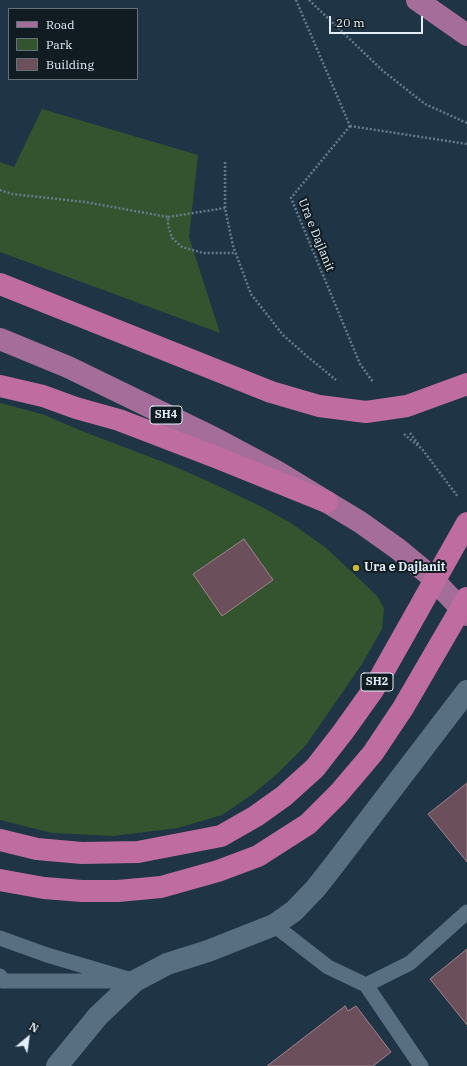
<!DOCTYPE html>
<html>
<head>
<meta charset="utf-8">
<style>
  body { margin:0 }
  #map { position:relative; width:467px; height:1066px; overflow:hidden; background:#1f3444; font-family:"IBM Plex Serif",serif }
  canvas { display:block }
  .legend { position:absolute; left:8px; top:8px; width:130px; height:72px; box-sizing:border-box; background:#111b22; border:1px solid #657078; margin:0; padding:5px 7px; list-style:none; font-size:12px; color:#e2effa }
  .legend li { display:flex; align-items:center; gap:8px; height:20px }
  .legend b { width:20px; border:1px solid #657078 }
  .north { position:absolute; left:8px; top:1018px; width:40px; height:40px; -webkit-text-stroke:3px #111b22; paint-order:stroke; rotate:29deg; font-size:11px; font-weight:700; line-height:16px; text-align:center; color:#e2effa }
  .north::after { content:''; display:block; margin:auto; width:14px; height:18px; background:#e2effa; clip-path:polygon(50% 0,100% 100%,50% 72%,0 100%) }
  .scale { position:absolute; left:329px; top:16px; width:94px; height:18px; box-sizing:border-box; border:2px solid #e2effa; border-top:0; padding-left:5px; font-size:12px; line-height:14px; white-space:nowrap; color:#e2effa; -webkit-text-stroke:3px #111b22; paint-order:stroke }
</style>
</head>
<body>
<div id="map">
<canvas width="467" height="1066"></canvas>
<ul class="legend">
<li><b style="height:5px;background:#a56d99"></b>Road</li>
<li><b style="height:11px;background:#33542f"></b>Park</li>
<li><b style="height:11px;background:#6b505b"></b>Building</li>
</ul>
<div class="north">N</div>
<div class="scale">20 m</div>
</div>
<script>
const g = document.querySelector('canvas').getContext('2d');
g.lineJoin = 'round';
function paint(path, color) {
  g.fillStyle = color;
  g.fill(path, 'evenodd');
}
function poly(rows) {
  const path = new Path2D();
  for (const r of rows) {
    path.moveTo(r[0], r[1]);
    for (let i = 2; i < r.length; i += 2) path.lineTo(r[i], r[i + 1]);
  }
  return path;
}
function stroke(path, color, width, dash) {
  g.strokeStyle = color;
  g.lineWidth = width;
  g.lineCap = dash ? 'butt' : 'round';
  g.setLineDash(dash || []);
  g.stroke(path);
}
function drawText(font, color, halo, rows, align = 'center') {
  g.font = font + ' "IBM Plex Serif",serif';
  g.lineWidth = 4;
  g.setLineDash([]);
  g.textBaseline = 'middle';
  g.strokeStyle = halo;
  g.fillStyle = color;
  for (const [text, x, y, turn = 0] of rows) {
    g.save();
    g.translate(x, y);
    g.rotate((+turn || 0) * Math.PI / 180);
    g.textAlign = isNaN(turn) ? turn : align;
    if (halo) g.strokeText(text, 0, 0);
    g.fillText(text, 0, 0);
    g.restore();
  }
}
const green = poly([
  [42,109,198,155,189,237,220,333,0,252,0,162,14,167],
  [0,403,42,414,82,431,171,465,212,483,260,506,291,523,325,547,353,573,377,596,384,608,382,629,362,664,306,745,278,773,253,794,222,815,178,828,113,836,52,833,0,820]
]);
const building = poly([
  [244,539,273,580,222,616,193,574,244,539],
  [467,783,467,862,428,814,467,783],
  [467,949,467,1025,430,979,467,949],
  [345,1006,348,1011,356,1006,391,1052,373,1066,267,1066,345,1006]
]);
const path = poly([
  [296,0,350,126],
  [309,0,383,71,425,104,467,123],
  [350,126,291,198,360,364,373,382],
  [350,126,467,144],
  [225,162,225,208,233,246,251,294,283,335,309,358,336,380],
  [0,190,12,194,85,202,168,217,168,225,172,238,182,247,203,253,235,253],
  [168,217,225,208],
  [410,433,419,445],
  [404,434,422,449,458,497]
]);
const service = poly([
  [274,925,328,967,366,985,410,963,467,912],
  [0,938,47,955,135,981],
  [0,976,3,981,120,981],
  [366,985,421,1066]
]);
const minor = poly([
  [57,1066,98,1016,135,981,167,964,208,951,274,925,294,911,316,888,334,865,467,691]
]);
const primary = poly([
  [417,0,467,35],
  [0,339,68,367,214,438,276,471,360,522,398,549,427,573,467,615]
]);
const trunk = poly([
  [0,284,271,392,319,406,366,412,407,406,467,384],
  [0,386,43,396,76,408,119,420,218,458,327,502],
  [0,840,37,849,82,853,138,852,221,836,256,816,284,796,315,768,343,732,373,690,467,523],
  [0,880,44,888,82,891,118,891,161,887,218,871,258,856,308,824,339,793,373,753,403,708,467,598]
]);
const markers = [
  [356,568,4,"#c7bb3c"]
];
const shields = [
  [166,415,32],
  [377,682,32]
];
const shieldNames = [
  ["SH4",166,415],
  ["SH2",377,682]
];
const streetNames = [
  ["Ura e Dajlanit",316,235,68]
];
const poiNames = [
  ["Ura e Dajlanit",364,568]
];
paint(green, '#33542f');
paint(building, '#6b505b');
stroke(building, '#9f828e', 1);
stroke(path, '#687a89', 2.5, [2, 2]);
stroke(service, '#586f82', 15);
stroke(minor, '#586f82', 22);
stroke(primary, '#a56d99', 22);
stroke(trunk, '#bf6ca1', 22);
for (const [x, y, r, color] of markers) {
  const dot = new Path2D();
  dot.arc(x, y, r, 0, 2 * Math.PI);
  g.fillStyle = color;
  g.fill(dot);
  stroke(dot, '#111b22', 1.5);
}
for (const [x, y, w] of shields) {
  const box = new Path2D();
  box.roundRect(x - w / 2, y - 9, w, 18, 3);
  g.fillStyle = '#111b22';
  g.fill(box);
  stroke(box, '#e2effa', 1);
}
drawText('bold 11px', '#e2effa', null, shieldNames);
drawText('12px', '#e2effa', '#111b22', streetNames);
drawText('bold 12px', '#e2effa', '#111b22', poiNames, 'left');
</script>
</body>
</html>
